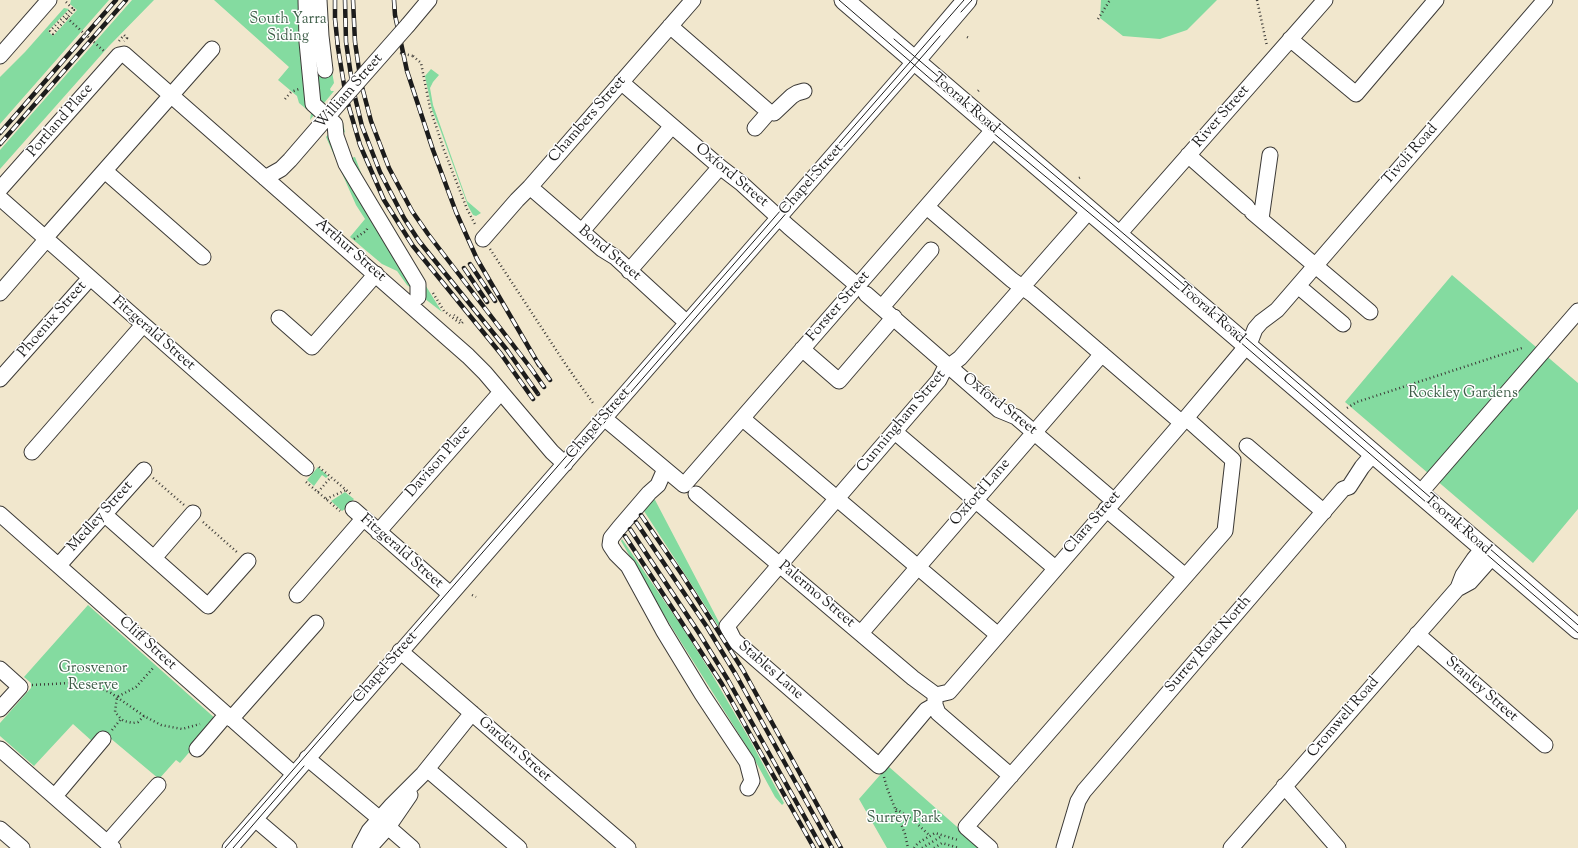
<!DOCTYPE html>
<html>
<head>
<meta charset="utf-8">
<style>
  body { margin:0 }
  canvas { display:block; background:#f1e7cd }
</style>
</head>
<body>
<canvas width="1578" height="848"></canvas>
<script>
const g = document.querySelector('canvas').getContext('2d');
g.lineJoin = 'round';
function paint(path, color) {
  g.fillStyle = color;
  g.fill(path, 'evenodd');
}
function poly(rows) {
  const path = new Path2D();
  for (const r of rows) {
    path.moveTo(r[0], r[1]);
    for (let i = 2; i < r.length; i += 2) path.lineTo(r[i], r[i + 1]);
  }
  return path;
}
function stroke(path, color, width, dash) {
  g.strokeStyle = color;
  g.lineWidth = width;
  g.lineCap = dash ? 'butt' : 'round';
  g.setLineDash(dash || []);
  g.stroke(path);
}
function drawText(font, color, halo, rows, align = 'center') {
  g.font = font + ' "Sorts Mill Goudy",serif';
  g.lineWidth = 3;
  g.setLineDash([]);
  g.textBaseline = 'middle';
  g.strokeStyle = halo;
  g.fillStyle = color;
  for (const [text, x, y, turn = 0] of rows) {
    g.save();
    g.translate(x, y);
    g.rotate((+turn || 0) * Math.PI / 180);
    g.textAlign = isNaN(turn) ? turn : align;
    if (halo) g.strokeText(text, 0, 0);
    g.fillText(text, 0, 0);
    g.restore();
  }
}
const green = poly([
  [71,0,109,0,0,124,0,77,25,52,64,8,69,9,48,31,53,36,77,10,70,4],
  [132,0,154,0,109,46,0,169,0,150],
  [214,0,316,0,328,49,334,83,330,89,331,91,334,91,310,120,311,113,299,103,297,96,278,80,289,67],
  [1101,0,1217,0,1187,30,1160,39,1123,36,1100,18],
  [431,69,439,75,433,82,430,88,433,105,467,201,481,213,476,216,473,215,468,206,440,129,432,110,425,76],
  [338,122,343,124,345,132,339,135,347,159,355,157,363,178,388,225,442,312,407,285,397,271,382,264,350,237,365,219,356,205,326,137],
  [1452,275,1578,383,1578,509,1533,563,1345,402],
  [318,467,328,476,326,478,322,475,314,486,307,480],
  [345,492,354,499,345,509,342,511,331,501],
  [654,498,721,626,719,627,644,511],
  [622,539,684,630,710,671,750,740,784,803,782,805,775,797,752,755,664,615,621,541],
  [88,605,217,720,180,763,176,760,159,779,103,732,93,742,73,724,34,766,0,736,0,723,31,688,31,683,24,677],
  [888,766,981,848,887,848,859,799]
]);
const path = poly([
  [1257,0,1267,46],
  [66,2,72,8,50,31,53,34,74,10,72,8],
  [1098,19,1110,0],
  [967,37,969,38],
  [119,41,124,35,127,38,124,41],
  [413,56,421,63,430,108,444,150,467,209,476,226],
  [978,91,979,90],
  [285,99,291,92,299,89],
  [1079,178,1081,177],
  [354,239,366,231,368,227],
  [490,249,566,365,593,403],
  [433,293,444,311,461,324,463,322,454,315],
  [1347,408,1357,402,1522,348],
  [319,467,352,495],
  [153,478,184,505],
  [306,482,340,511],
  [318,492,331,477],
  [326,499,346,490],
  [203,522,238,553],
  [472,595,476,597],
  [32,685,71,683,96,686,111,693,144,716,161,725,182,729,200,724],
  [144,716,138,722,133,723,124,721,121,719,115,712,117,697,136,687,154,667],
  [112,730,121,719],
  [884,777,887,788,905,834,908,848],
  [896,809,912,819,930,836],
  [914,848,918,843,935,833,958,840],
  [922,848,942,836],
  [934,848,942,843,959,848]
]);
const minor = poly([
  [306,0,307,42,313,104,323,113],
  [319,0,321,36,325,70],
  [408,25,429,0],
  [670,26,769,112],
  [1290,39,1356,94,1436,0],
  [0,56,49,0],
  [621,82,720,167,741,183,789,227,858,286],
  [769,112,774,113,792,96,797,93,804,91],
  [332,121,335,124,336,136,346,164,418,284,418,297],
  [755,128,769,112],
  [1188,155,1247,207],
  [105,171,203,257],
  [265,178,281,169,290,160,341,101],
  [530,187,602,249,615,257,687,323],
  [0,189,119,55,124,54,468,356,485,373,552,452,565,464],
  [0,198,306,468],
  [927,207,1012,280,1032,294,1182,423],
  [1252,212,1370,312],
  [1261,219,1270,155],
  [582,231,672,126],
  [1119,234,1325,0],
  [45,238,212,49],
  [483,239,517,200,530,187,693,0],
  [629,271,720,167],
  [1298,286,1343,324],
  [0,293,46,240],
  [866,294,999,410,1016,417,1113,500],
  [882,307,931,250],
  [279,318,312,347,376,274],
  [802,349,839,381,894,317],
  [0,379,90,278],
  [604,418,684,485,994,129],
  [743,419,998,635],
  [895,432,1055,568],
  [1247,446,1324,512],
  [32,452,143,325],
  [665,469,658,485,649,493,619,528,611,538,610,545,616,554,628,566,663,630,702,694,747,762,752,781,748,788],
  [1420,493,1578,311],
  [696,494,913,678,936,695],
  [353,509,450,594],
  [1106,509,1185,576],
  [0,514,294,774],
  [104,514,208,606,248,561],
  [378,532,501,392],
  [154,558,193,513],
  [59,565,144,470],
  [1459,588,1470,582,1493,556],
  [297,595,363,519],
  [861,633,1102,354],
  [1417,634,1545,745],
  [400,651,628,848],
  [0,669,20,687,0,709],
  [936,695,949,692,1186,418,1250,342,1255,329,1261,322,1277,310,1545,0],
  [935,696,935,705,938,713,1011,776],
  [935,705,926,710,879,766,734,640,727,626,939,380,944,370,960,358,1090,210],
  [231,719,316,623],
  [0,749,113,848],
  [197,749,226,715],
  [307,758,380,819],
  [427,769,519,848],
  [1284,786,1338,848],
  [55,796,103,739],
  [255,819,289,848],
  [388,827,412,848],
  [0,829,22,848],
  [107,843,158,785],
  [230,848,915,61],
  [360,848,369,831,392,805,423,774,472,713],
  [369,848,388,827,410,795],
  [990,848,966,827,1225,531,1233,460,1186,418],
  [1064,848,1078,801,1084,791,1343,489,1349,487,1362,467,1374,453],
  [1231,848,1458,588,1463,575,1474,559,1484,547]
]);
const major = poly([
  [844,0,1578,629],
  [915,61,967,0]
]);
const tram = poly([
  [839,0,992,132,1117,236,1578,633],
  [961,12,972,0],
  [894,39,1210,307,1578,625],
  [565,468,940,36],
  [225,848,964,0],
  [233,848,304,766]
]);
const rail = poly([
  [335,0,335,19,338,48,346,97,360,145,384,200,413,246,501,354,533,399],
  [345,0,346,42,353,89,362,126,380,172,404,218,419,241,507,350,538,394],
  [353,0,355,42,361,83,371,121,389,168,412,211,428,234,533,371],
  [394,0,395,15,407,71,433,150,456,212,477,259,539,365],
  [0,133,116,0],
  [0,144,126,0],
  [470,264,495,301],
  [464,268,487,302],
  [536,360,550,380],
  [530,367,544,387],
  [641,515,681,573,743,670,841,848],
  [636,522,707,627,736,675,832,848],
  [630,529,699,633,728,680,822,848],
  [625,536,722,684,814,848]
]);
const pathBridge = poly([
  [67,18,105,52],
  [400,53,413,56]
]);
const minorBridge = poly([
  [341,101,408,25]
]);
const parkNames = [
  ["South Yarra",288,20],
  ["Siding",288,37],
  ["Rockley Gardens",1463,394],
  ["Grosvenor",93,669],
  ["Reserve",93,686],
  ["Surrey Park",904,819]
];
const streetNames = [
  ["William Street",350,92,-49],
  ["Toorak Road",965,104,41],
  ["River Street",1222,117,-49],
  ["Chambers Street",588,120,-49],
  ["Portland Place",61,121,-49],
  ["Tivoli Road",1411,155,-49],
  ["Oxford Street",731,176,40],
  ["Chapel Street",812,180,-49],
  ["Arthur Street",350,251,41],
  ["Bond Street",609,254,40],
  ["Forster Street",839,307,-49],
  ["Toorak Road",1211,314,41],
  ["Phoenix Street",53,320,-49],
  ["Fitzgerald Street",153,334,41],
  ["Oxford Street",999,405,38],
  ["Cunningham Street",902,422,-50],
  ["Chapel Street",599,424,-49],
  ["Davison Place",439,462,-49],
  ["Oxford Lane",981,493,-49],
  ["Medley Street",101,517,-48],
  ["Clara Street",1093,523,-49],
  ["Toorak Road",1457,525,41],
  ["Fitzgerald Street",401,552,41],
  ["Palermo Street",816,595,40],
  ["Cliff Street",147,644,42],
  ["Surrey Road North",1209,645,-49],
  ["Chapel Street",386,668,-49],
  ["Stables Lane",770,671,41],
  ["Stanley Street",1481,690,41],
  ["Cromwell Road",1344,718,-49],
  ["Garden Street",514,750,41]
];
paint(green, '#84dba0');
stroke(minor, '#3c3a37', 17);
stroke(major, '#3c3a37', 21);
stroke(path, '#3c3a37', 2.5, [1, 3]);
stroke(minor, '#fff', 15);
stroke(major, '#fff', 19);
stroke(tram, '#1c1c1c', 1);
stroke(rail, '#1c1c1c', 4.5);
stroke(rail, '#fff', 3, [9]);
stroke(minorBridge, '#3c3a37', 17, []);
stroke(pathBridge, '#3c3a37', 2.5, [1, 3]);
stroke(minorBridge, '#fff', 15);
drawText('15px', '#405f4a', '#fff', parkNames);
drawText('15px', '#1c1c1c', '#fff', streetNames);
</script>
</body>
</html>
